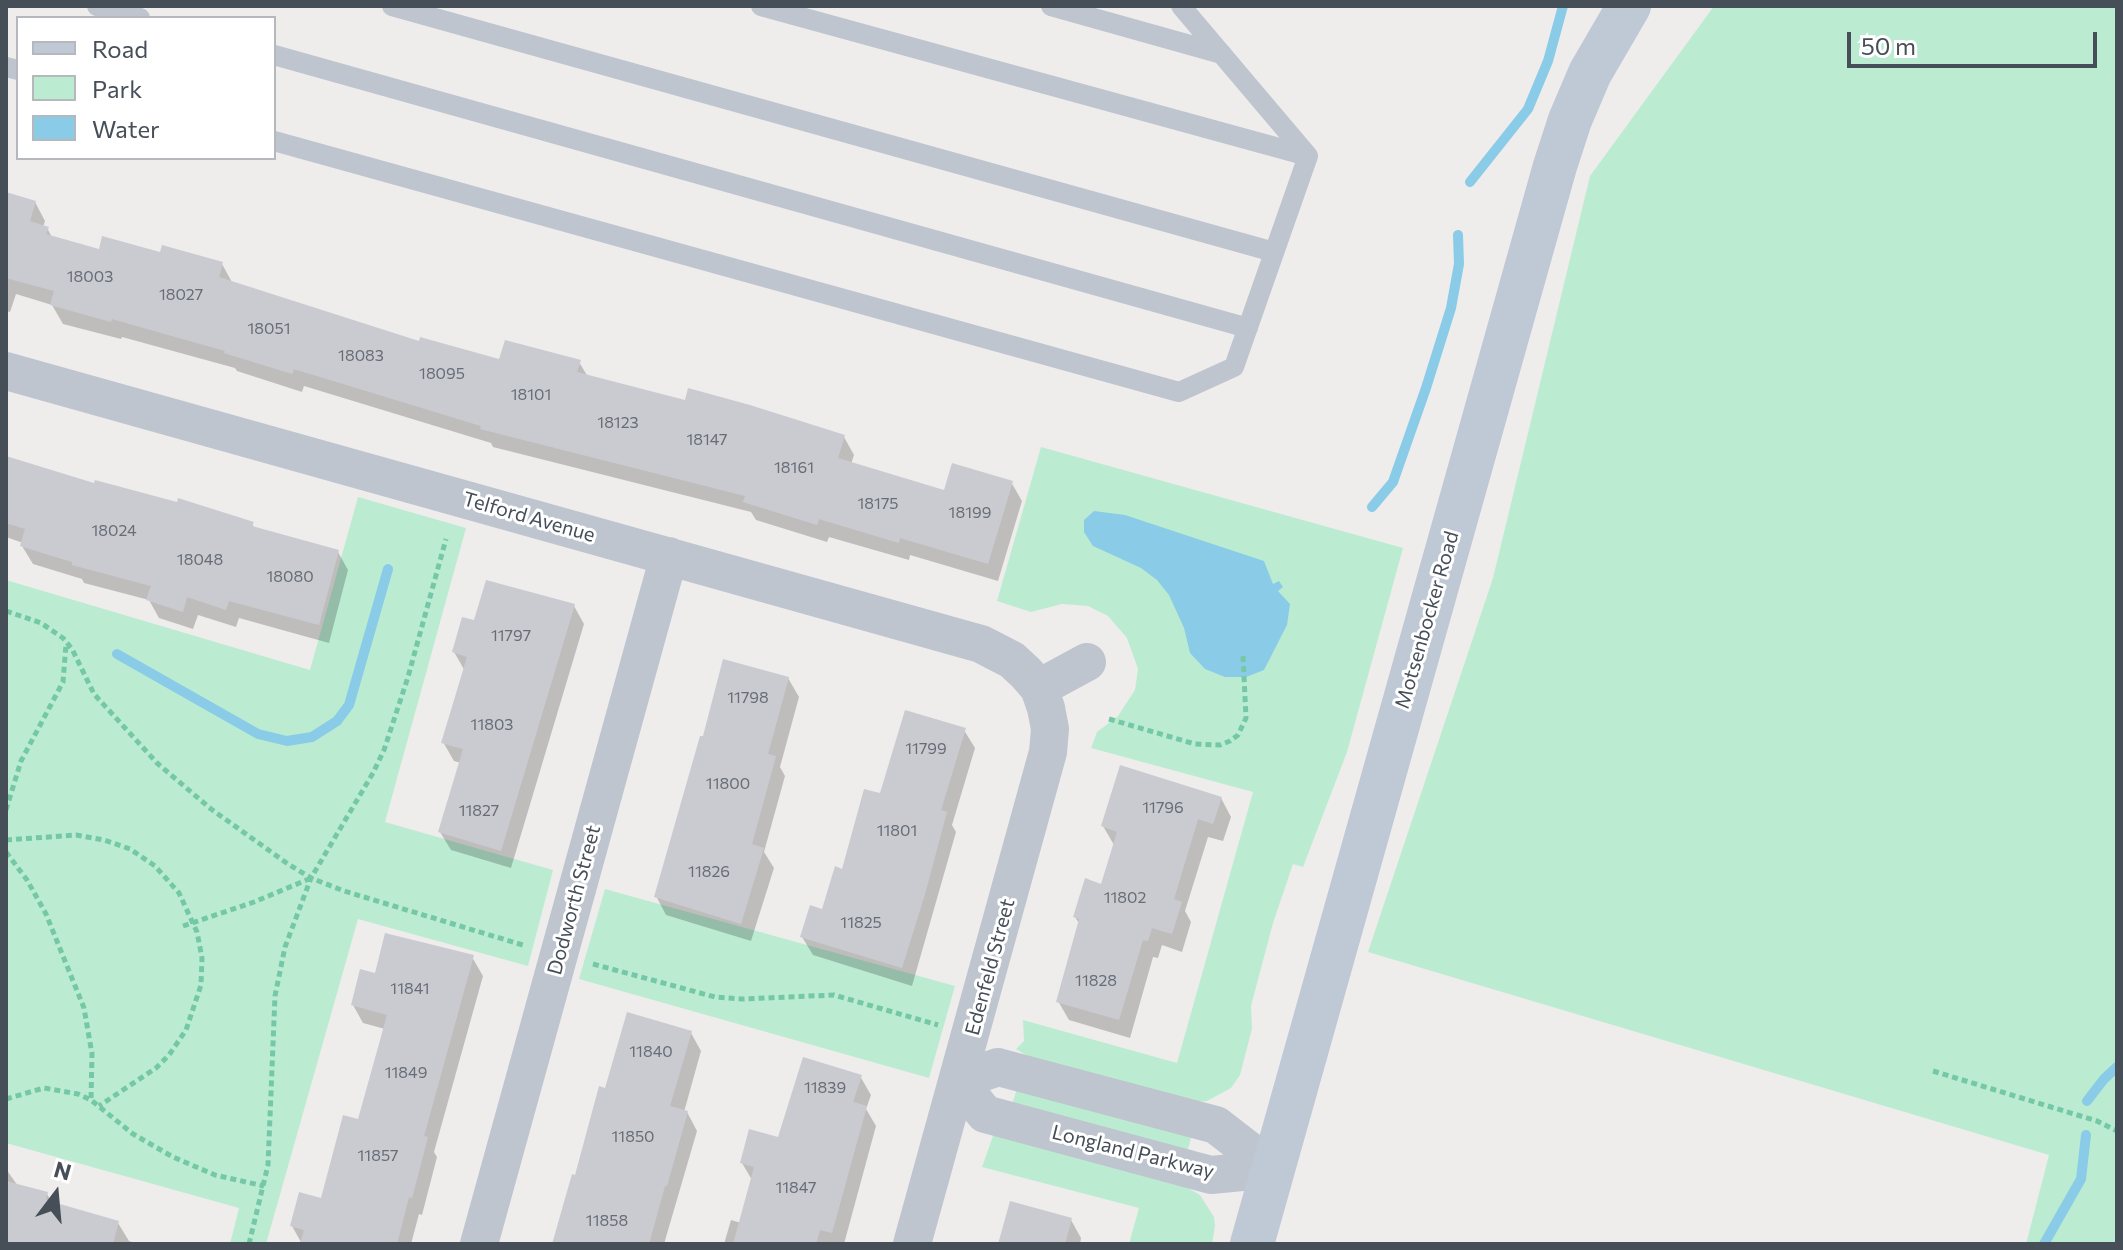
<!DOCTYPE html>
<html>
<head>
<meta charset="utf-8">
<style>
  body { margin:0 }
  #map { position:relative; width:2123px; height:1250px; overflow:hidden; background:#efecec; font-family:Commissioner,sans-serif }
  canvas { display:block }
  .frame { position:absolute; inset:0; border:8px solid #464e58; pointer-events:none }
  .legend { position:absolute; left:16px; top:16px; width:260px; height:144px; box-sizing:border-box; background:#fff; border:2px solid #b5b8bc; margin:0; padding:10px 14px; list-style:none; font-size:24px; color:#464e58 }
  .legend li { display:flex; align-items:center; gap:16px; height:40px }
  .legend b { width:40px; border:2px solid #b5b8bc }
  .north { position:absolute; left:16px; top:1154px; width:80px; height:80px; -webkit-text-stroke:6px #fff; paint-order:stroke; rotate:16deg; font-size:22px; font-weight:700; line-height:32px; text-align:center; color:#464e58 }
  .north::after { content:''; display:block; margin:auto; width:28px; height:36px; background:#464e58; clip-path:polygon(50% 0,100% 100%,50% 72%,0 100%) }
  .scale { position:absolute; left:1847px; top:32px; width:250px; height:36px; box-sizing:border-box; border:4px solid #464e58; border-top:0; padding-left:10px; font-size:24px; line-height:28px; white-space:nowrap; color:#464e58; -webkit-text-stroke:6px #fff; paint-order:stroke }
</style>
</head>
<body>
<div id="map">
<canvas width="2123" height="1250"></canvas>
<div class="frame"></div>
<ul class="legend">
<li><b style="height:10px;background:#bfc8d5"></b>Road</li>
<li><b style="height:22px;background:#bbecd2"></b>Park</li>
<li><b style="height:22px;background:#8acce7"></b>Water</li>
</ul>
<div class="north">N</div>
<div class="scale">50 m</div>
</div>
<script>
const g = document.querySelector('canvas').getContext('2d');
g.lineJoin = 'round';
function paint(path, color) {
  g.fillStyle = color;
  g.fill(path, 'evenodd');
}
function poly(rows) {
  const path = new Path2D();
  for (const r of rows) {
    path.moveTo(r[0], r[1]);
    for (let i = 2; i < r.length; i += 2) path.lineTo(r[i], r[i + 1]);
  }
  return path;
}
function stroke(path, color, width, dash) {
  g.strokeStyle = color;
  g.lineWidth = width;
  g.lineCap = dash ? 'butt' : 'round';
  g.setLineDash(dash || []);
  g.stroke(path);
}
function drawText(font, color, halo, rows, align = 'center') {
  g.font = font + ' Commissioner,sans-serif';
  g.lineWidth = 6;
  g.setLineDash([]);
  g.textBaseline = 'middle';
  g.strokeStyle = halo;
  g.fillStyle = color;
  for (const [text, x, y, turn = 0] of rows) {
    g.save();
    g.translate(x, y);
    g.rotate((+turn || 0) * Math.PI / 180);
    g.textAlign = isNaN(turn) ? turn : align;
    if (halo) g.strokeText(text, 0, 0);
    g.fillText(text, 0, 0);
    g.restore();
  }
}
const green = poly([
  [1714,6,2117,6,2117,1244,2026,1244,2049,1155,1368,952,1493,578,1590,176],
  [1041,447,1403,548,1347,752,1303,867,1293,864,1273,923,1251,1006,1252,1029,1240,1075,1231,1088,1207,1101,1194,1102,1029,1057,1016,1049,1024,1041,1023,1020,1177,1063,1253,792,1091,748,1097,732,1118,716,1135,690,1138,669,1127,638,1108,616,1088,606,1062,604,1031,612,997,601],
  [358,497,466,528,385,822,553,870,528,966,358,919,266,1244,230,1244,239,1208,6,1143,6,580,310,670],
  [605,889,955,986,929,1078,579,979],
  [1018,1086,1192,1135,1186,1156,1011,1107],
  [993,1136,1000,1136,1188,1188,1200,1195,1214,1217,1215,1226,1212,1244,1129,1244,1139,1208,982,1167]
]);
const water = poly([
  [1094,511,1125,515,1264,561,1273,584,1279,581,1283,587,1278,591,1290,604,1287,625,1264,670,1246,677,1225,677,1205,669,1190,653,1184,628,1169,595,1157,580,1141,568,1093,546,1084,532,1084,520]
]);
const shadow = poly([
  [6,194,35,202,45,221,43,227,47,228,53,239,100,251,161,254,222,264,233,284,420,344,501,361,579,362,588,377,686,402,844,437,854,455,851,464,945,493,1011,482,1022,501,998,581,910,555,909,560,829,537,827,542,756,520,751,512,493,447,491,443,304,386,302,392,237,371,235,368,122,337,121,339,63,324,52,305,16,294,10,312,6,311],
  [6,458,95,485,252,524,255,529,338,552,348,570,329,643,239,618,236,627,198,615,193,629,159,618,149,600,84,583,82,579,33,564,22,546,23,543,6,537],
  [574,606,584,624,511,868,451,850,440,832,461,763,454,761,443,742,465,671,454,652,476,623],
  [788,678,799,697,780,767,785,776,764,852,774,868,751,941,666,915,656,896],
  [964,730,975,748,952,825,956,832,912,986,813,955,802,937,824,911,881,796],
  [1221,798,1231,817,1223,841,1208,837,1185,911,1191,922,1182,952,1162,945,1158,958,1153,957,1130,1038,1069,1020,1058,1001,1080,925,1075,917,1103,886,1114,845,1103,826],
  [472,957,483,976,434,1152,437,1157,422,1215,419,1214,411,1244,302,1244,292,1226,323,1200,359,1121,385,1029,363,1023,353,1005,377,975],
  [691,1033,701,1051,684,1112,687,1112,697,1131,664,1244,554,1244,606,1090],
  [860,1076,871,1095,866,1109,876,1126,844,1244,724,1244,731,1220,741,1223,752,1180,742,1163,780,1140],
  [6,1169,18,1186,47,1194,53,1204,118,1223,129,1241,137,1244,6,1244],
  [1071,1220,1081,1238,1080,1244,1001,1244]
]);
const stream = poly([
  [1470,182,1528,109,1548,61,1563,6],
  [1372,507,1393,482,1426,388,1451,308,1459,264,1458,235],
  [117,654,258,734,287,741,312,737,337,721,349,705,388,569],
  [2087,1101,2104,1079,2117,1067],
  [2044,1244,2081,1179,2086,1135]
]);
const building = poly([
  [6,192,36,201,30,221,49,227,46,234,99,249,102,236,160,252,162,245,223,262,219,277,419,341,420,337,499,359,505,340,581,360,577,372,685,400,688,388,750,405,845,435,838,458,944,490,952,463,1013,481,988,564,900,538,899,543,819,519,817,525,743,502,745,496,480,429,481,426,294,369,292,374,224,353,225,351,112,319,111,322,50,305,54,291,6,278],
  [6,456,94,483,95,480,177,502,178,498,254,522,252,526,339,550,319,625,229,601,226,610,187,597,183,612,146,600,151,586,72,565,72,562,20,546,25,529,6,523],
  [486,580,575,604,501,851,438,832,463,749,441,743,467,657,452,652,462,617,474,620],
  [723,659,789,677,768,754,776,756,752,844,764,848,741,924,654,897,700,736,703,736],
  [905,710,966,728,941,810,947,812,925,894,902,968,800,937,810,905,822,909,835,866,842,869,864,789,880,793],
  [1120,765,1222,797,1213,824,1198,819,1174,899,1182,902,1172,934,1152,928,1148,941,1143,940,1119,1020,1056,1002,1079,919,1073,917,1085,878,1101,884,1117,832,1101,826],
  [385,933,474,955,424,1136,428,1137,412,1198,409,1197,397,1244,300,1244,304,1230,290,1226,299,1192,321,1198,343,1115,358,1119,387,1015,351,1005,360,969,375,973],
  [627,1012,692,1031,670,1106,688,1111,667,1186,665,1186,649,1244,552,1244,572,1174,575,1175,599,1086,605,1088],
  [803,1057,862,1075,853,1102,867,1106,832,1233,820,1230,816,1244,733,1244,754,1167,740,1163,749,1129,778,1137],
  [6,1181,48,1192,46,1200,119,1221,113,1244,6,1244],
  [1010,1201,1072,1218,1065,1244,998,1244]
]);
const path = poly([
  [6,611,41,623,63,638,72,649,94,694,157,763,211,809,288,864,311,878,344,891,526,946],
  [1109,719,1195,744,1220,745,1230,741,1238,735,1246,718,1243,656],
  [6,810,21,761,63,682,66,644],
  [6,840,76,835,104,840,130,849,155,866,179,893,197,932,202,958,201,985,186,1030,169,1055,156,1068,99,1106],
  [6,852,27,880,46,914,84,1008,92,1054,91,1100],
  [183,926,254,902,309,879],
  [593,964,715,997,743,999,834,995,938,1025],
  [1933,1071,2097,1121,2117,1131],
  [6,1099,44,1088,78,1094,91,1100,133,1134,173,1157,215,1175,264,1186],
  [249,1244,268,1165,275,996,285,947,311,878,373,773,384,750,408,677,446,539]
]);
const lane = poly([
  [97,6,140,18],
  [392,6,1274,252],
  [761,6,1308,156],
  [1051,6,1222,54],
  [1181,6,1308,156],
  [274,55,1248,328],
  [6,67,18,70],
  [274,141,1179,392,1234,367,1308,156]
]);
const street = poly([
  [6,371,981,644,1012,660,1026,673,1039,688,1046,708,1050,729,1048,752,912,1244],
  [1039,688,1087,662],
  [998,1067,1216,1125,1273,1169,1211,1175,985,1114,958,1081,998,1067],
  [479,1244,669,556]
]);
const secondary = poly([
  [1252,1244,1555,166,1570,120,1590,73,1629,6]
]);
const numberNames = [
  ["18003",90,277],
  ["18027",181,295],
  ["18051",269,329],
  ["18083",361,356],
  ["18095",442,374],
  ["18101",531,395],
  ["18123",618,423],
  ["18147",707,440],
  ["18161",794,468],
  ["18175",878,504],
  ["18199",970,513],
  ["18024",114,531],
  ["18048",200,560],
  ["18080",290,577],
  ["11797",511,636],
  ["11798",748,698],
  ["11803",492,725],
  ["11799",926,749],
  ["11800",728,784],
  ["11796",1163,808],
  ["11827",479,811],
  ["11801",897,831],
  ["11826",709,872],
  ["11802",1125,898],
  ["11825",861,923],
  ["11828",1096,981],
  ["11841",410,989],
  ["11840",651,1052],
  ["11849",406,1073],
  ["11839",825,1088],
  ["11850",633,1137],
  ["11857",378,1156],
  ["11847",796,1188],
  ["11858",607,1221]
];
const streetNames = [
  ["Telford Avenue",529,517,16],
  ["Motsenbocker Road",1427,620,-74],
  ["Dodworth Street",574,900,-75],
  ["Edenfeld Street",990,967,-75],
  ["Longland Parkway",1133,1152,14]
];
paint(green, '#bbecd2');
paint(water, '#8acce7');
paint(shadow, '#0003');
stroke(stream, '#8acce7', 10);
paint(building, '#cacbd1');
stroke(path, '#75c8a6', 5, [6, 4]);
stroke(lane, '#bec5ce', 20);
stroke(street, '#bec5ce', 38);
stroke(secondary, '#bfc8d5', 44);
drawText('16px', '#676d76', null, numberNames);
drawText('20px', '#464e58', '#fff', streetNames);
</script>
</body>
</html>
